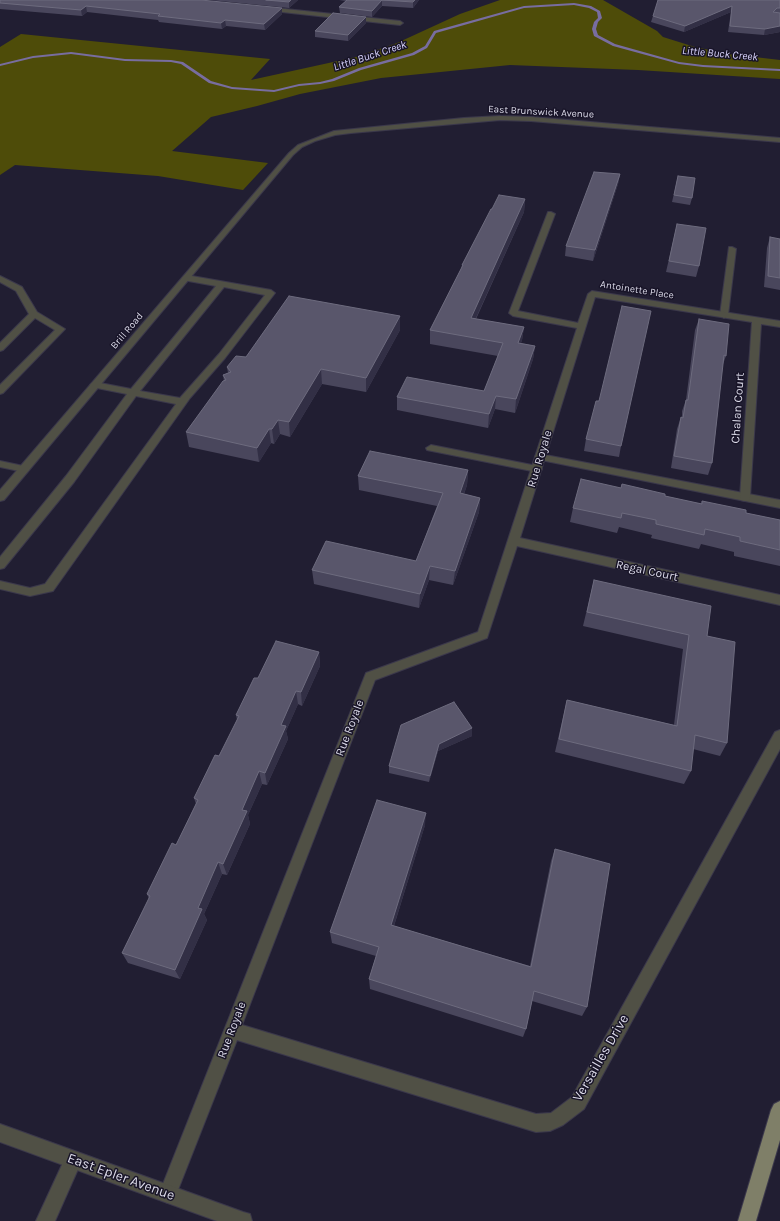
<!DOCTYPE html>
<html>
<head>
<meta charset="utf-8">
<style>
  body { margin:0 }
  canvas { display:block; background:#211e32 }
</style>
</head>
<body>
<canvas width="780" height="1221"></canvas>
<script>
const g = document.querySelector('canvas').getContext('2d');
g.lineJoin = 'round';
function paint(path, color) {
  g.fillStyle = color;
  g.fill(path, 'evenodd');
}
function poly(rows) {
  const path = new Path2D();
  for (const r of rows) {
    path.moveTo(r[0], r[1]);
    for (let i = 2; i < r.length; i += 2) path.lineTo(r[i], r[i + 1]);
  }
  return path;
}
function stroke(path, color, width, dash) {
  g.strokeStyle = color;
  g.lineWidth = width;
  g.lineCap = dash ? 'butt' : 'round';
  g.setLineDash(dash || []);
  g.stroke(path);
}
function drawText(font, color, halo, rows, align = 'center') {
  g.font = font + ' Karla,sans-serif';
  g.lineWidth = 3;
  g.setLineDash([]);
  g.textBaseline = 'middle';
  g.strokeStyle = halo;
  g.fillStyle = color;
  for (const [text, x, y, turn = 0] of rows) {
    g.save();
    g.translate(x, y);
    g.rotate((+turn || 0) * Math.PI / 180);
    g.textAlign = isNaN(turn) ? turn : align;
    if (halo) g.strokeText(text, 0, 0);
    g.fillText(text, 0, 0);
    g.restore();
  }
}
const green = poly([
  [500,0,603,0,657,31,663,37,695,47,729,54,780,60,780,79,638,70,510,65,381,78,300,94,257,106,211,117,172,151,268,163,243,190,158,176,15,165,0,175,0,47,21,34,270,59,251,80,356,57,397,43,460,14]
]);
const stream = poly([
  [574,3,591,6,600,11,602,18,598,22,596,29,598,35,615,44,679,62,703,65,780,69,780,71,703,67,679,64,613,46,594,36,592,29,594,22,598,18,597,12,589,8,574,5,524,8,436,33,427,48,414,55,361,70,334,81,320,84,299,86,274,92,232,89,209,83,181,64,171,62,125,61,71,54,33,58,0,66,0,64,33,56,71,52,125,59,171,60,183,62,211,81,232,87,274,90,299,84,320,82,332,79,359,68,412,53,425,46,434,31,524,6,574,3]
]);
const service = poly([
  [729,247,732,247,736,249,728,315,724,318,720,315,729,247],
  [186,275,271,290,275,293,225,358,190,398,53,591,30,596,0,589,0,581,30,588,45,584,176,404,136,396,74,482,4,568,0,569,0,557,66,476,127,394,92,387,90,385,92,383,95,382,131,389,216,286,183,280,182,278,186,275],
  [224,287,265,295,219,354,180,398,140,391,224,287],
  [0,276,22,287,37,312,65,329,3,393,0,394,0,385,55,330,35,318,3,350,0,351,0,343,29,314,16,291,0,282,0,276],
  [431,445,537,466,541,467,542,469,541,471,537,472,427,450,426,448,431,445],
  [540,454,780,500,780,508,536,459,535,457,536,455,540,454],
  [0,461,28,467,29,469,28,471,24,472,0,467,0,461],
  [73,1151,79,1154,82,1160,55,1221,36,1221,67,1154,73,1151]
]);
const minor = poly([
  [266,7,400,21,403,23,400,25,264,10,263,9,266,7],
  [500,116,531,117,780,138,780,142,531,121,500,120,351,133,335,135,315,141,302,147,293,155,4,500,0,501,0,490,289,153,298,145,334,131,464,118,500,116],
  [548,212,551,212,555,214,518,311,578,323,588,294,592,291,780,321,780,327,761,324,750,497,749,500,745,501,741,500,740,497,752,322,595,297,520,538,780,595,780,605,517,546,487,638,375,680,242,1025,536,1114,551,1113,572,1097,775,732,780,730,780,749,584,1109,563,1125,550,1131,536,1132,237,1040,174,1200,168,1203,162,1200,159,1194,366,673,478,632,577,328,513,316,509,313,548,212]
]);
const tertiary = poly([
  [0,1124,243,1212,250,1214,252,1221,217,1221,0,1142,0,1124]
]);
const primary = poly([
  [780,1101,780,1140,756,1221,738,1221,771,1110,774,1104,780,1101]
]);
const wall = poly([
  [0,0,282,14,265,30,226,26,222,29,159,22,158,20,87,12,82,16,0,9],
  [210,0,298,0,289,8],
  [339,0,419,0,413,8,382,6,372,17,340,13,339,7,346,1],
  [780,0,780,32,764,35,728,32,731,12,684,32,651,22,653,16],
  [366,17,366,23,348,41,315,37,315,31],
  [620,174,618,184,593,261,565,256,566,246],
  [678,176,692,198,690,205,672,202],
  [525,199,524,212,476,319,524,327,522,340,521,343,535,346,533,359,515,413,495,409,488,428,397,410,397,397,484,391,498,356,430,344,430,330,461,269,462,265,492,209],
  [677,224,699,266,696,277,666,272],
  [770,237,780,239,780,290,764,287,767,248],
  [699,319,726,356,723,364,712,463,708,475,671,468,677,429,681,417,682,417,682,411,686,400,695,330],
  [400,330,366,392,322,384,290,437,280,434,274,444,271,443,259,462,189,447,186,432,224,381,223,375,228,373,227,367,246,357],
  [599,401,621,446,619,457,584,451,586,439],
  [468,470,467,485,464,494,480,498,479,512,453,585,429,580,419,608,314,584,312,570,416,561,437,506,359,490,358,476],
  [621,488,665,496,701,504,702,501,746,513,780,520,780,566,734,556,734,552,701,544,699,549,651,538,652,535,619,527,617,533,570,522,573,508],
  [594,580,707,636,727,743,720,756,693,749,691,771,684,784,555,752,567,700,674,725,683,649,583,626],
  [319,652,320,666,302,706,298,704,286,731,288,739,267,785,262,784,248,815,250,824,227,875,222,874,204,914,207,920,180,979,128,963,122,953,149,899,147,894,176,845,196,804,194,798,219,756,237,720,236,715,258,678],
  [472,728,472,736,438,751,429,782,389,773,389,766],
  [425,825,394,926,530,966,551,861,555,849,587,1007,582,1016,532,1001,526,1029,523,1037,370,989,369,979,376,956,332,943,330,932]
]);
const shadedWall = poly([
  [291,0,298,0,289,8,289,2],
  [382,0,382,6,372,17,372,11],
  [415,0,419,0,413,8,413,2],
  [86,6,87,12,82,16,81,10],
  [732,6,731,12,684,32,685,26],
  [282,8,282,14,265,30,264,24],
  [366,17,366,23,348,41,348,35],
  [225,20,226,26,222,29,221,23],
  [780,26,780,32,764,35,765,29],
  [620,174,618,184,593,261,595,250],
  [525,199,524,212,470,331,471,318],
  [400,316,400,330,366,392,366,378],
  [524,327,522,340,516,356,518,343],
  [535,346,533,359,515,413,516,399],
  [321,369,322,384,290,437,289,422],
  [496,396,495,409,488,428,489,414],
  [278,420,280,434,274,444,272,429],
  [269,429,271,443,259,462,257,448],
  [468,470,467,485,459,508,460,493],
  [480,498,479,512,453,585,455,571],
  [430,566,429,580,419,608,420,594],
  [319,652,320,666,302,706,301,692],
  [296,691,298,704,286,731,288,739,267,785,265,773,281,725],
  [472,728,472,736,438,751,429,782,430,776,439,744],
  [259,771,262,784,248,815,250,824,227,875,223,864,242,810],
  [426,813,425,825,391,935,391,925],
  [218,862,222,874,204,914,207,920,180,979,175,970,198,908]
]);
const building = poly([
  [0,0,201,0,282,8,264,24,225,20,221,23,158,16,160,14,86,6,81,10,0,3,0,0],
  [266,0,291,0,289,2,266,0],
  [347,0,415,0,413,2,382,0,372,11,339,7,347,0],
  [658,0,780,0,780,8,777,8,773,12,780,13,780,26,765,29,730,26,732,6,685,26,653,16,658,0],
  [333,13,366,17,348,35,315,31,333,13],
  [594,172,620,174,595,250,566,246,594,172],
  [678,176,695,178,692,198,674,195,678,176],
  [499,195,525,199,471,318,524,327,518,343,535,346,516,399,496,396,489,414,397,397,407,377,484,391,503,343,430,330,463,265,462,265,491,209,492,209,499,195],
  [677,224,706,228,699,266,669,261,677,224],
  [770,237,780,239,780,278,768,276,770,237],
  [289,296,400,316,366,378,321,369,289,422,278,420,272,429,269,429,257,448,186,432,223,381,226,380,223,375,231,372,227,367,236,356,246,357,289,296],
  [622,306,651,311,621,446,586,439,596,401,599,401,622,306],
  [699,319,729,324,726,356,724,355,712,463,674,456,681,417,683,418,686,400,688,400,699,319],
  [370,451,468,470,460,493,480,498,455,571,430,566,420,594,312,570,326,541,416,561,443,493,358,476,370,451],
  [581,479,621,488,622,484,665,494,665,496,702,504,702,501,746,510,746,513,780,520,780,550,740,541,740,537,705,529,704,535,656,524,656,520,622,513,621,518,573,508,581,479],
  [594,580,711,606,707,636,735,642,727,743,695,735,691,771,559,739,567,700,677,726,689,635,587,612,594,580],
  [276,641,319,652,301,692,296,691,281,725,286,726,265,773,259,771,242,810,247,811,223,864,218,862,198,908,202,909,175,970,122,953,150,896,147,894,172,843,176,845,198,800,194,798,215,755,219,756,239,716,236,715,254,678,258,678,276,641],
  [454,702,472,728,439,744,430,776,389,766,401,725,454,702],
  [377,800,426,813,391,925,531,967,555,849,610,864,587,1007,534,991,526,1029,369,979,379,947,330,932,377,800]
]);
const farStreetnames = [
  ["East Brunswick Avenue",541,112,3],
  ["Antoinette Place",637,290,9],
  ["Brill Road",127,331,-50]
];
const farWaternames = [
  ["Little Buck Creek",720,54,5],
  ["Little Buck Creek",370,56,-18]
];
const streetNames = [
  ["Chalan Court",738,408,-86],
  ["Rue Royale",540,459,-73],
  ["Regal Court",647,571,12],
  ["Rue Royale",350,728,-69],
  ["Rue Royale",232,1030,-69]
];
const nearStreetnames = [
  ["Versailles Drive",601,1058,-60],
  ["East Epler Avenue",121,1177,20]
];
paint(green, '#4e4c09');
paint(stream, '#786da0');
stroke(service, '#3b384b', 2);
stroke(minor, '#3b384b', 2);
stroke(tertiary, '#3b384b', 2);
stroke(primary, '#3b384b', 2);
paint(service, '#505045');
paint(minor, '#505045');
paint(tertiary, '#505045');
paint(primary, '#7f7f68');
paint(wall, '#49465c');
paint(shadedWall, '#322f45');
paint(building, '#59566b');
stroke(building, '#6d6b7e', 1);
drawText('10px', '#dbdae8', '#181428', farStreetnames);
drawText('italic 11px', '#dbd6fe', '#181428', farWaternames);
drawText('12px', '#dbdae8', '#181428', streetNames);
drawText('14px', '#dbdae8', '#181428', nearStreetnames);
</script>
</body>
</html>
